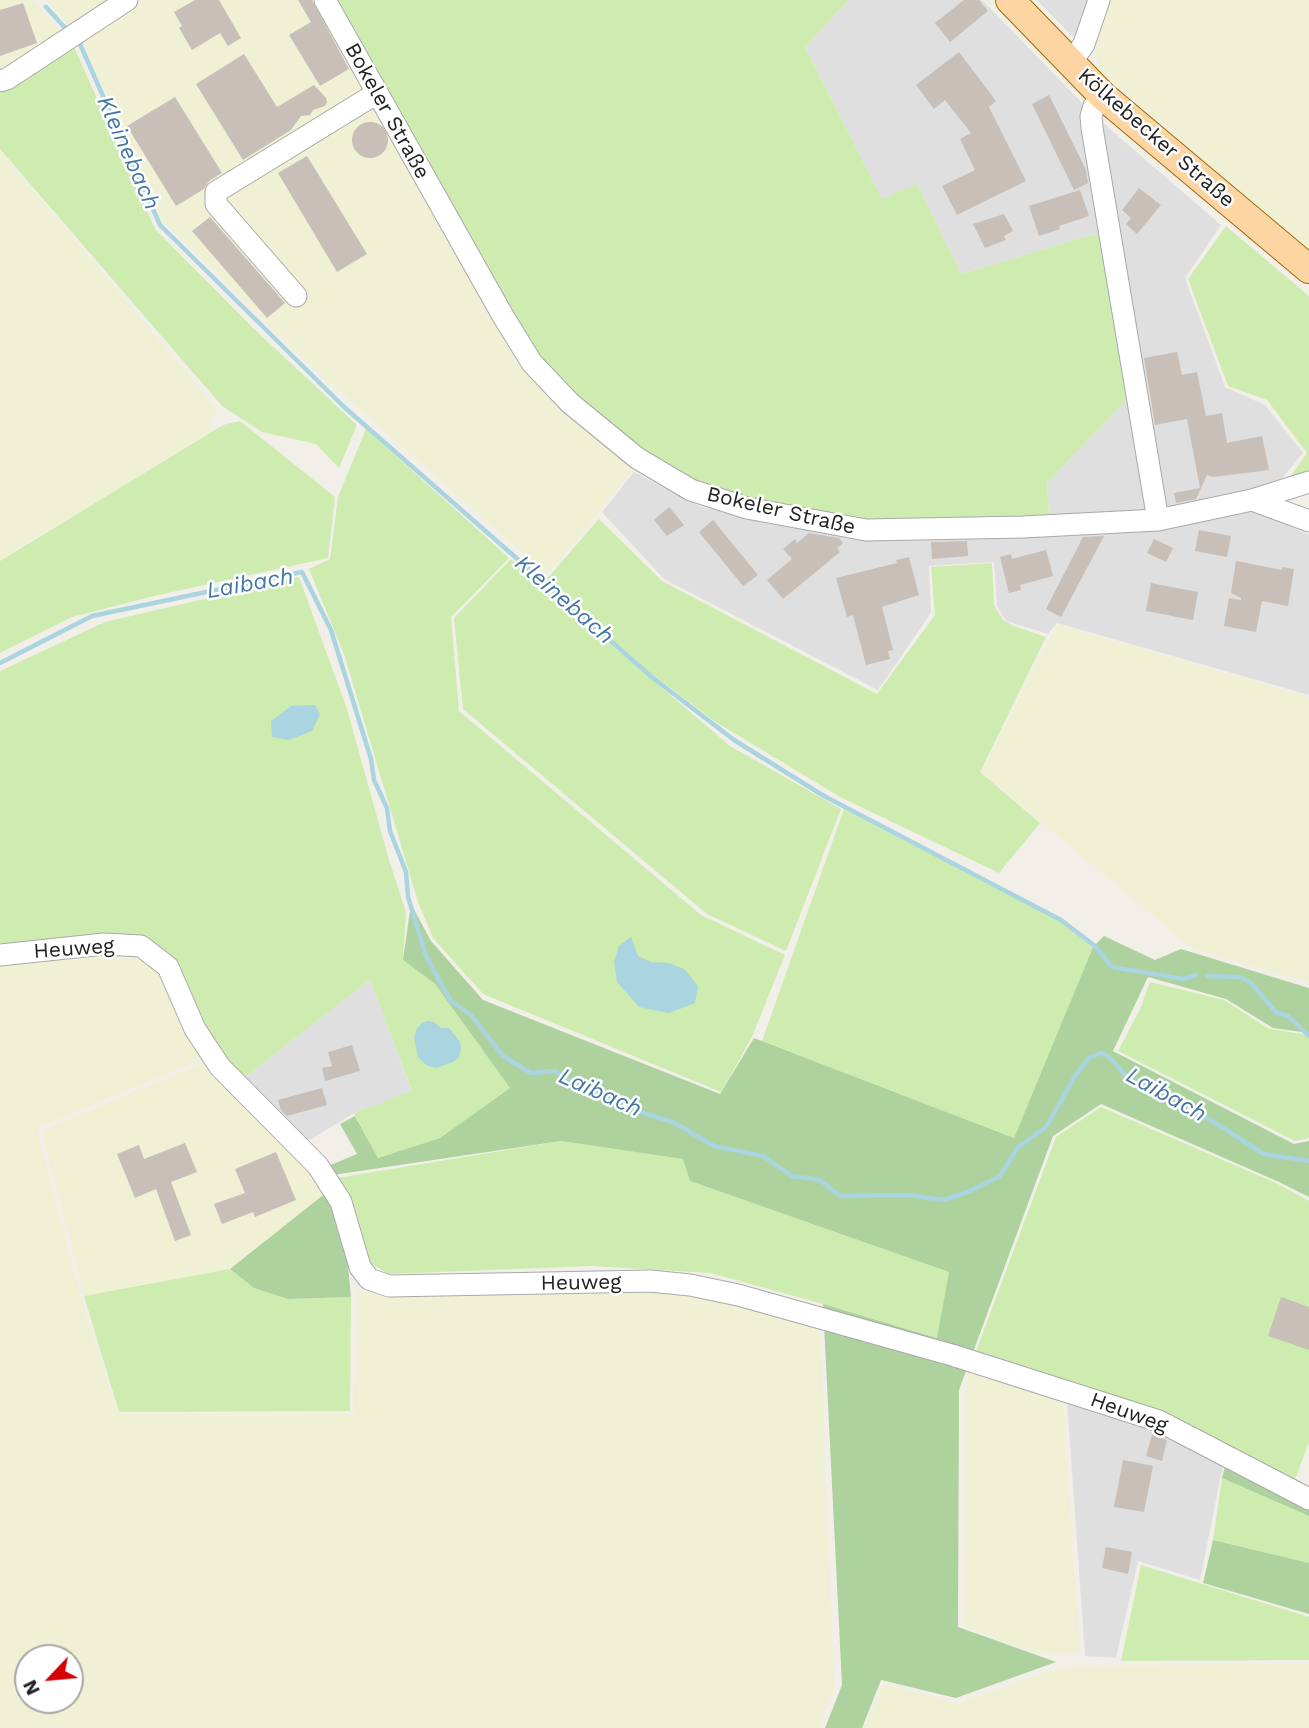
<!DOCTYPE html>
<html>
<head>
<meta charset="utf-8">
<style>
  body { margin:0 }
  #map { position:relative; width:1309px; height:1728px; overflow:hidden; background:#f2efe9; font-family:"Work Sans",sans-serif }
  canvas { display:block }
  .north { position:absolute; left:14px; top:1644px; width:70px; height:70px; box-sizing:border-box; background:#fff; border:2px solid #a7a7a7; border-radius:50%; rotate:244deg; font-size:19px; font-weight:700; line-height:28px; text-align:center; color:#222 }
  .north::after { content:''; display:block; margin:auto; width:24px; height:32px; background:#d40003; clip-path:polygon(50% 0,100% 100%,50% 72%,0 100%) }
</style>
</head>
<body>
<div id="map">
<canvas width="1309" height="1728"></canvas>
<div class="north">N</div>
</div>
<script>
const g = document.querySelector('canvas').getContext('2d');
g.lineJoin = 'round';
function paint(path, color) {
  g.fillStyle = color;
  g.fill(path, 'evenodd');
}
function poly(rows) {
  const path = new Path2D();
  for (const r of rows) {
    if (r.length === 3) {
      path.moveTo(r[0] + r[2], r[1]);
      path.arc(r[0], r[1], r[2], 0, 2 * Math.PI);
      continue;
    }
    path.moveTo(r[0], r[1]);
    for (let i = 2; i < r.length; i += 2) path.lineTo(r[i], r[i + 1]);
  }
  return path;
}
function stroke(path, color, width, dash) {
  g.strokeStyle = color;
  g.lineWidth = width;
  g.lineCap = dash ? 'butt' : 'round';
  g.setLineDash(dash || []);
  g.stroke(path);
}
function drawText(font, color, halo, rows, align = 'center') {
  g.font = font + ' "Work Sans",sans-serif';
  g.lineWidth = 5;
  g.setLineDash([]);
  g.textBaseline = 'middle';
  g.strokeStyle = halo;
  g.fillStyle = color;
  for (const [text, x, y, turn = 0] of rows) {
    g.save();
    g.translate(x, y);
    g.rotate((+turn || 0) * Math.PI / 180);
    g.textAlign = isNaN(turn) ? turn : align;
    if (halo) g.strokeText(text, 0, 0);
    g.fillText(text, 0, 0);
    g.restore();
  }
}
const residential = poly([
  [849,0,982,0,1083,104,1106,237,1092,235,961,274,917,185,882,199,805,47],
  [1037,0,1091,0,1077,41],
  [1104,124,1221,225,1185,278,1225,387,1265,405,1303,453,1256,510,1309,535,1309,695,1057,623,1048,634,1006,621,997,606,994,562,929,566,931,613,878,690,664,579,602,512,634,472,701,507,816,526,1049,519,1047,483,1127,399,1143,395,1099,128],
  [370,980,412,1092,354,1113,305,1143,245,1077],
  [1067,1401,1165,1435,1223,1465,1200,1580,1138,1561,1116,1658,1085,1656]
]);
const farmland = poly([
  [0,0,34,0,63,35,0,74],
  [47,0,115,0,72,29],
  [143,0,317,0,637,466,547,575,295,351,163,221,82,40],
  [1110,0,1309,0,1309,250,1099,70,1095,45],
  [0,151,218,410,209,419,213,430,0,560],
  [1057,624,1309,697,1309,983,1193,949,981,772],
  [104,951,136,953,163,972,203,1059,37,1128,81,1298,118,1414,354,1414,357,1292,648,1289,739,1303,820,1325,834,1688,818,1728,0,1728,0,962],
  [28,1658,70,1658,70,1700,28,1700],
  [206,1062,294,1147,327,1192,230,1269,84,1296,42,1130],
  [970,1368,1063,1401,1080,1654,1037,1653,963,1626,964,1392],
  [1309,1663,1309,1728,866,1728,883,1684,958,1703,1061,1667]
]);
const grass = poly([
  [335,0,849,0,805,47,882,199,917,184,961,274,1092,235,1106,237,1127,399,1047,483,1049,519,881,523,746,500,690,482,640,453,535,358],
  [74,47,155,229,252,327,357,425,339,468,316,444,262,432,222,406,0,149,0,88],
  [1226,226,1309,296,1309,476,1286,483,1307,453,1267,400,1228,386,1188,279],
  [240,421,335,497,328,558,154,596,72,617,0,653,0,561,223,425],
  [366,429,509,558,451,617,459,711,701,915,785,955,752,1037,721,1092,483,994,433,938,418,902,344,654,309,569,330,559,338,497],
  [599,519,662,581,877,694,935,615,931,567,992,563,994,605,1003,620,1014,626,1046,637,980,772,1040,823,999,873,840,797,714,721,652,674,545,581],
  [511,559,730,746,841,809,786,951,707,914,463,709,454,618],
  [299,577,347,709,389,860,406,912,403,960,435,984,510,1088,440,1138,378,1158,354,1113,412,1091,370,980,245,1077,203,1033,154,943,139,935,0,950,0,671,105,622],
  [844,809,1061,922,1093,947,1014,1138,762,1041],
  [1150,982,1224,1000,1269,1029,1309,1035,1309,1138,1295,1141,1118,1051,1140,1009],
  [1101,1107,1278,1184,1309,1201,1309,1442,1293,1485,975,1354,1056,1137],
  [561,1141,684,1159,690,1181,949,1272,938,1338,823,1304,710,1273,593,1266,388,1274,368,1261,337,1178],
  [230,1269,254,1288,288,1299,351,1297,350,1411,119,1412,84,1296],
  [1222,1478,1309,1516,1309,1563,1213,1540],
  [1141,1565,1309,1617,1309,1660,1121,1661]
]);
const forest = poly([
  [411,904,431,941,483,1000,720,1094,754,1038,1014,1138,1093,947,1104,936,1155,960,1181,949,1309,988,1309,1033,1273,1028,1226,999,1148,977,1113,1051,1294,1144,1309,1141,1309,1197,1279,1182,1101,1104,1053,1136,959,1390,958,1627,1056,1662,956,1698,881,1680,862,1728,825,1728,842,1685,823,1304,937,1338,949,1272,690,1181,683,1159,561,1141,333,1175,326,1167,357,1154,340,1124,355,1116,378,1158,440,1138,510,1088,435,984,403,960],
  [327,1192,346,1245,351,1297,288,1299,254,1288,230,1269],
  [1225,1466,1309,1506,1309,1516,1222,1478],
  [1213,1540,1309,1563,1309,1614,1203,1583]
]);
const water = poly([
  [315,705,320,714,312,731,289,740,272,737,271,721,291,706],
  [631,937,638,956,651,962,669,963,684,969,698,986,695,1003,669,1013,639,1007,617,982,614,962,619,946],
  [428,1021,434,1022,441,1028,449,1028,460,1042,461,1049,459,1057,453,1062,436,1068,426,1065,418,1057,414,1038,417,1028,422,1023]
]);
const stream = poly([
  [46,7,68,31],
  [80,44,160,225,343,406,653,678,734,740,824,796,1061,920,1095,946,1112,967,1184,979,1196,975],
  [0,663,92,616,302,572,331,630,371,759,374,780,387,808,390,831,406,872,408,897,426,956,451,1001,471,1015,503,1056,531,1073,555,1071,585,1092,627,1102,643,1113,673,1122,714,1146,763,1156,792,1176,820,1180,840,1196,909,1195,944,1200,970,1191,1000,1176,1018,1147,1046,1127,1075,1076,1089,1058,1101,1053,1108,1056,1131,1081,1166,1092,1264,1154,1309,1161],
  [1207,976,1240,977,1251,983,1277,1013,1288,1016,1309,1036]
]);
const building = poly([
  [195,0,219,0,241,38,228,46,220,33,192,50,179,28,182,26,174,12],
  [298,0,312,0,349,69,320,86,289,35,311,22],
  [964,0,979,0,988,11,950,42,935,23],
  [23,3,37,43,0,56,0,10],
  [959,52,996,101,989,107,1026,181,957,215,942,186,975,170,960,139,971,133,945,100,934,109,916,85],
  [244,54,277,107,314,85,326,98,327,102,325,106,313,110,310,115,301,116,291,130,243,160,196,84],
  [1049,95,1086,170,1088,183,1074,190,1032,104],
  [175,97,222,173,209,181,204,189,176,206,127,126],
  [370,140,18],
  [307,156,367,254,337,272,278,173],
  [1139,188,1161,205,1137,234,1126,224,1131,218,1122,210],
  [1080,190,1089,216,1059,226,1060,229,1039,236,1029,206],
  [1004,214,1013,231,1004,236,1006,240,985,248,973,224],
  [210,217,285,303,267,318,192,231],
  [1177,352,1182,375,1197,372,1206,416,1222,413,1227,443,1262,436,1269,470,1213,477,1207,475,1196,499,1176,503,1174,493,1200,488,1187,419,1155,425,1144,358],
  [669,507,684,525,667,536,654,520],
  [713,520,758,575,743,586,699,532],
  [1199,530,1231,536,1227,557,1195,551],
  [809,533,839,538,843,543,837,548,840,552,783,599,767,580,792,559,783,549,795,539,797,543],
  [1104,536,1061,617,1046,609,1083,537],
  [1154,539,1173,548,1166,562,1147,553],
  [967,541,968,556,932,559,931,542],
  [1046,550,1053,576,1020,585,1021,590,1009,593,1000,557,1011,554,1012,559],
  [909,557,919,595,882,607,893,650,888,651,890,659,866,665,853,615,847,617,836,578,897,563,896,560],
  [1236,561,1282,570,1282,567,1294,569,1288,606,1262,601,1256,632,1224,626,1229,598,1241,600,1241,598,1231,593],
  [1151,583,1198,592,1193,620,1146,611],
  [352,1045,360,1071,325,1081,322,1068,332,1066,328,1052],
  [322,1088,327,1105,287,1116,281,1110,278,1100],
  [185,1143,197,1172,171,1182,191,1235,175,1241,156,1189,135,1198,117,1154,139,1145,144,1159],
  [276,1152,296,1200,255,1217,253,1212,222,1224,214,1204,245,1193,235,1169],
  [1281,1297,1309,1307,1309,1350,1268,1336],
  [1152,1435,1167,1440,1162,1461,1146,1456],
  [1123,1460,1153,1466,1144,1512,1114,1507],
  [1106,1547,1132,1552,1128,1574,1102,1568]
]);
const minor = poly([
  [325,0,503,316,532,363,570,403,637,458,691,490,747,508,866,530,1023,527,1158,520,1252,500,1309,521],
  [1071,63,1084,44,1099,0],
  [0,81,7,79,127,0],
  [1103,96,1094,106,1091,116,1092,128,1158,520],
  [296,296,216,204,216,192,377,93],
  [1252,500,1309,482],
  [0,955,104,944,141,946,168,967,195,1029,220,1067,318,1166,341,1202,360,1267,369,1279,389,1286,650,1281,690,1285,738,1295,952,1355,1159,1421,1309,1499]
]);
const major = poly([
  [1010,0,1103,96,1309,269]
]);
const streetNames = [
  ["Bokeler Straße",387,111,61],
  ["Kölkebecker Straße",1156,138,41],
  ["Bokeler Straße",781,511,13],
  ["Heuweg",74,949,-4],
  ["Heuweg",581,1283,-1],
  ["Heuweg",1129,1413,20]
];
const waterNames = [
  ["Kleinebach",128,153,66],
  ["Laibach",250,584,-10],
  ["Kleinebach",564,600,41],
  ["Laibach",600,1093,24],
  ["Laibach",1166,1095,29]
];
paint(residential, '#e0dfdf');
paint(farmland, '#eff0d4');
paint(grass, '#ceecaf');
paint(forest, '#add29d');
paint(water, '#a9d4e0');
stroke(stream, '#a9d4e0', 4.5);
paint(building, '#c7bfb8');
stroke(minor, '#a9a9a9', 23);
stroke(major, '#a06900', 30);
stroke(minor, '#fff', 21);
stroke(major, '#fdd5a2', 28);
drawText('21px', '#222', '#fff', streetNames);
drawText('italic 23px', '#4576a4', '#fff', waterNames);
</script>
</body>
</html>
